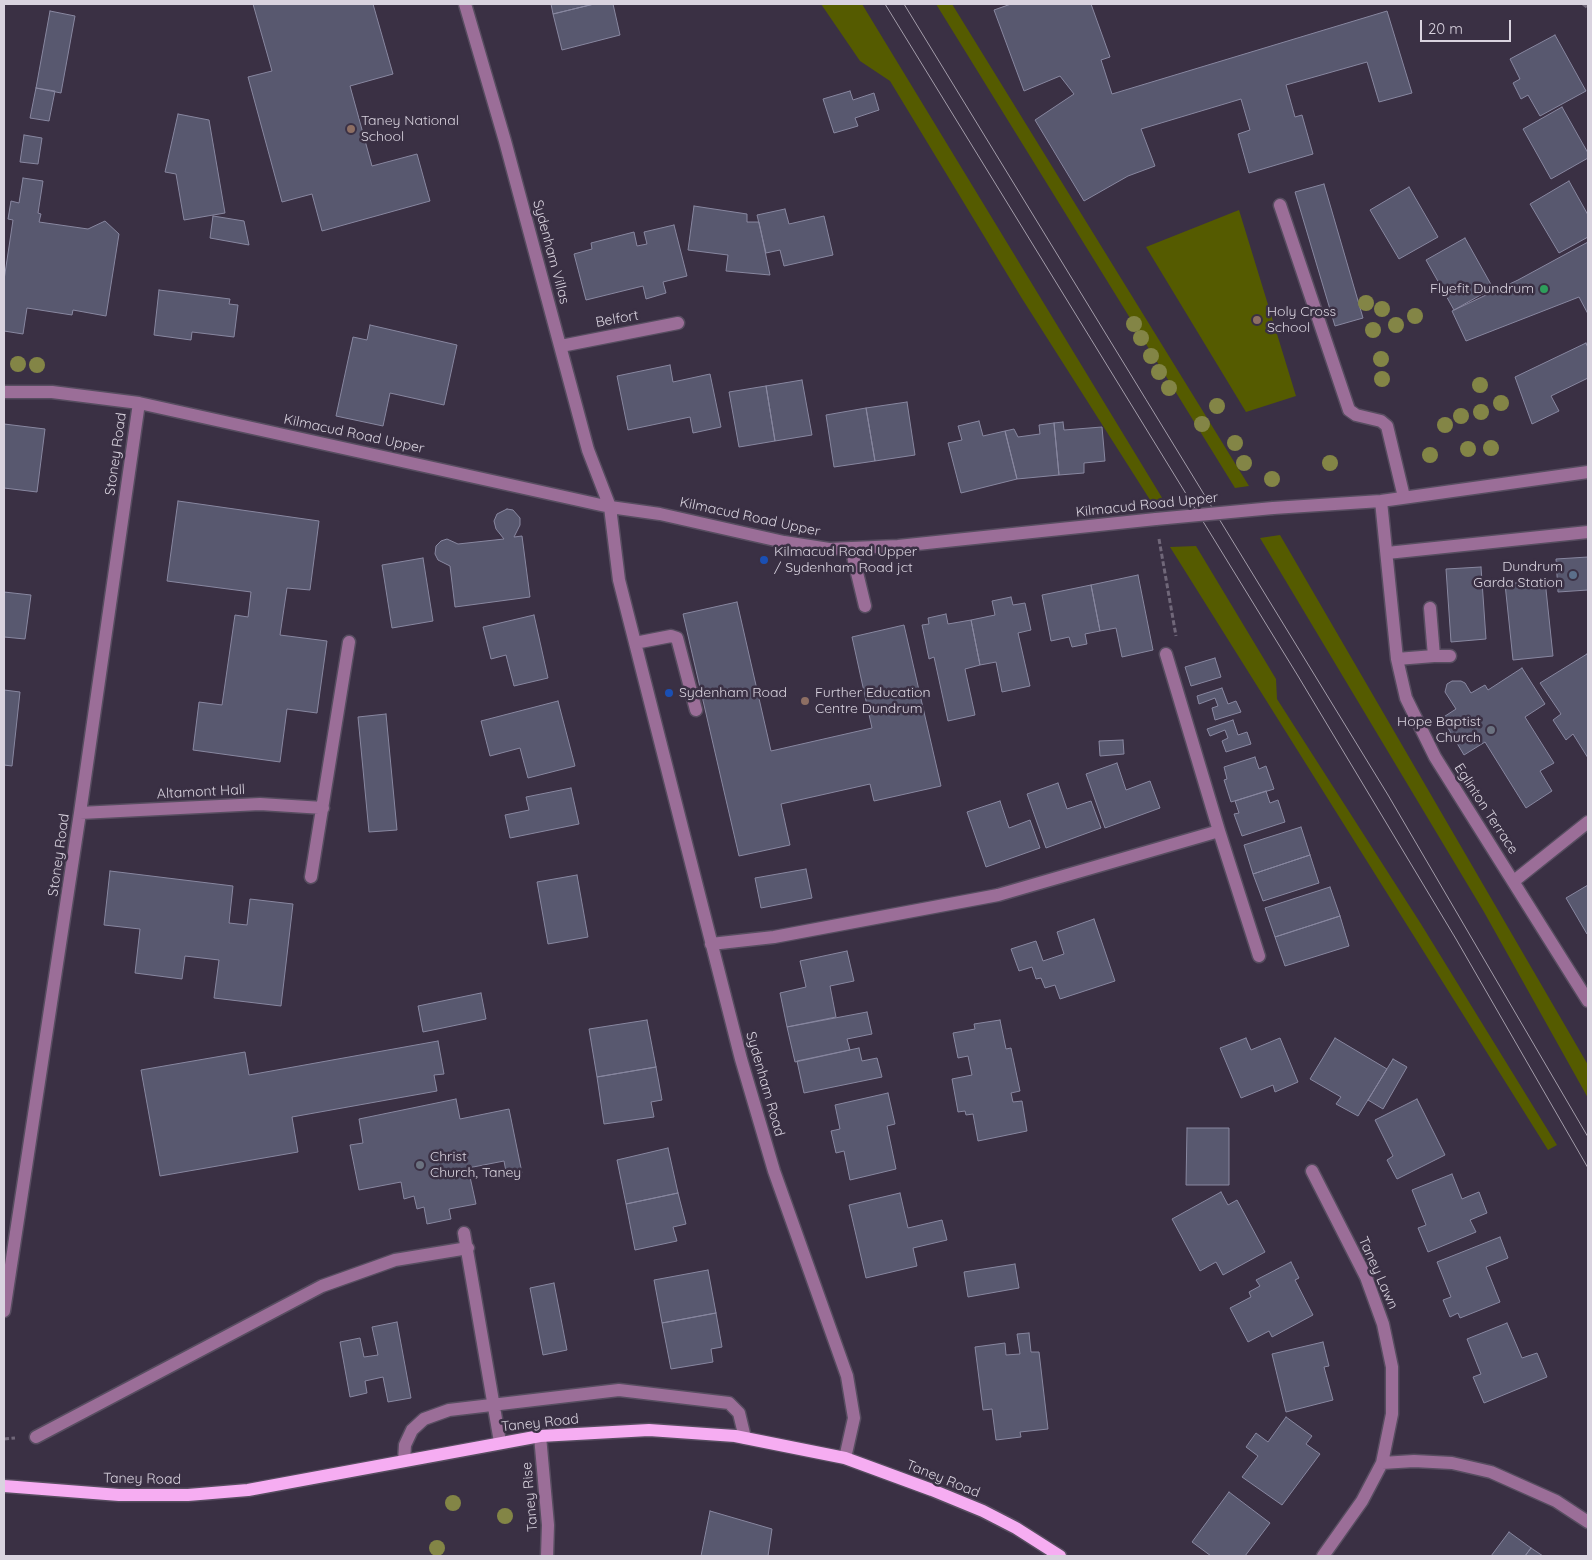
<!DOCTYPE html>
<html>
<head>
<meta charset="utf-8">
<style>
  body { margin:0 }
  #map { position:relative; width:1592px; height:1560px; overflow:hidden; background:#3a3044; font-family:Quicksand,sans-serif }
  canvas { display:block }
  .frame { position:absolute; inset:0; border:5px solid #d9d3df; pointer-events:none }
  .scale { position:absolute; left:1420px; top:20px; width:91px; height:22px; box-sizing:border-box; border:2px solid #d9d3df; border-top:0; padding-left:6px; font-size:15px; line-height:18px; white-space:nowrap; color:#d9d3df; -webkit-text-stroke:4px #3a3044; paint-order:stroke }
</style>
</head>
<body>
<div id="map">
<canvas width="1592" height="1560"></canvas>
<div class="frame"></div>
<div class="scale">20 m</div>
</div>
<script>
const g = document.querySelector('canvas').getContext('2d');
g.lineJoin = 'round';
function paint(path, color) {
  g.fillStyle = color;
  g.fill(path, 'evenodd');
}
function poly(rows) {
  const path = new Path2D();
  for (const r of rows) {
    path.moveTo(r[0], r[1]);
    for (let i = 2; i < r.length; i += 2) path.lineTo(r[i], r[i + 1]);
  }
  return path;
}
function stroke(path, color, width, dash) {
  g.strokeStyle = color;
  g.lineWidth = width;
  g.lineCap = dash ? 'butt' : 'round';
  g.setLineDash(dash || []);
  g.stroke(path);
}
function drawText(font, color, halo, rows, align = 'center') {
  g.font = font + ' Quicksand,sans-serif';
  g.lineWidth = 5;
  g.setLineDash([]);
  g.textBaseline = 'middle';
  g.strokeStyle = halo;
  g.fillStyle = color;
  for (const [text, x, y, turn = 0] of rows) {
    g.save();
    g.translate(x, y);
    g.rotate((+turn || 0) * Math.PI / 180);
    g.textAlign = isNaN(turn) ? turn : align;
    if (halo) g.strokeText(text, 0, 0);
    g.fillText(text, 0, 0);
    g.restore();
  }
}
const green = poly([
  [821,4,862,4,1164,501,1152,503,1021,297,890,81,860,61],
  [936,4,952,4,1249,486,1235,488],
  [1239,210,1296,396,1246,412,1146,247],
  [1280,535,1588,1065,1588,1098,1484,912,1260,538],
  [1196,546,1276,679,1277,699,1421,924,1557,1145,1548,1150,1170,547]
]);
const building = poly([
  [253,4,373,4,393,74,350,86,372,166,417,154,430,201,322,231,312,194,282,202,248,77,272,71,253,4],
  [551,4,594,4,553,14,551,4],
  [594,4,613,4,620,35,562,50,553,14,594,4],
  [1011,4,1091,4,1110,57,1101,60,1112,94,1387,11,1412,93,1379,102,1367,62,1286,85,1295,117,1302,115,1313,154,1249,173,1238,134,1250,130,1241,99,1141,129,1155,166,1128,176,1084,201,1035,120,1074,94,1060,76,1024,91,994,10,1011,4],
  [50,11,75,16,61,93,36,88,50,11],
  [1555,35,1586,91,1540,116,1528,95,1521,99,1513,83,1520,79,1510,59,1555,35],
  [36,88,55,91,49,121,30,118,36,88],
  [850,91,853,100,874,93,879,110,855,118,858,126,834,133,823,99,850,91],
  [1562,107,1588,153,1588,158,1551,179,1523,129,1562,107],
  [178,114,209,120,225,213,184,220,176,174,165,172,178,114],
  [24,135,42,138,38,164,20,162,24,135],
  [23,178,43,181,38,213,41,214,39,222,88,229,105,221,119,234,106,316,73,310,72,315,27,308,23,334,4,331,4,280,13,220,8,219,11,201,19,203,23,178],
  [1569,181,1588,215,1588,237,1559,253,1530,204,1569,181],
  [1324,184,1363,318,1335,326,1295,192,1324,184],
  [1409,187,1438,237,1399,259,1370,210,1409,187],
  [694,206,747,214,747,222,759,222,770,275,726,271,728,255,688,250,694,206],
  [785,209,789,224,824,216,833,255,784,266,780,250,766,253,757,215,785,209],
  [213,216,244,221,249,245,210,238,213,216],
  [674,225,687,276,663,282,666,293,646,299,643,286,586,300,574,254,592,249,591,243,634,232,637,246,647,244,644,232,674,225],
  [1465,238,1493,288,1454,310,1426,260,1465,238],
  [1588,242,1588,314,1579,297,1466,341,1452,311,1518,280,1588,242],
  [159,290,230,299,229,304,238,305,234,337,192,332,191,340,154,335,159,290],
  [370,325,457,345,444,405,390,393,383,426,336,416,353,337,367,340,370,325],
  [1586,343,1588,348,1588,378,1551,396,1559,411,1532,424,1515,377,1586,343],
  [670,365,673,382,710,374,721,427,693,433,690,417,628,430,617,376,670,365],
  [802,380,812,435,775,441,766,386,802,380],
  [766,386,775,441,739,447,729,392,766,386],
  [907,402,915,455,875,461,866,408,907,402],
  [866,408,875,461,834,467,826,415,866,408],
  [979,421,983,436,1005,431,1017,479,961,493,948,443,962,440,958,426,979,421],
  [1063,422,1064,430,1102,427,1105,461,1084,463,1084,473,1059,475,1054,423,1063,422],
  [1054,423,1059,475,1017,479,1005,431,1014,429,1018,437,1040,434,1039,425,1054,423],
  [4,424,45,429,37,492,4,488,4,424],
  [178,501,319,521,310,590,287,588,280,635,327,641,317,713,287,709,280,762,193,750,199,702,222,705,235,615,248,617,251,592,167,581,178,501],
  [507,509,513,510,520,518,520,525,514,537,522,536,530,597,455,607,450,566,438,560,435,554,436,546,441,541,447,539,458,544,504,539,496,529,494,521,497,514,507,509],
  [1588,557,1588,590,1558,592,1556,559,1588,557],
  [423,558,433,621,392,628,382,565,423,558],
  [1481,567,1486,639,1451,642,1446,569,1481,567],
  [1138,575,1153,650,1122,657,1116,628,1100,631,1091,585,1138,575],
  [1545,580,1553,656,1513,660,1505,584,1545,580],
  [1091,585,1100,631,1085,634,1087,644,1072,647,1069,637,1051,641,1042,595,1091,585],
  [4,592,31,595,25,639,4,637,4,592],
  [1011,597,1013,605,1025,603,1031,630,1018,633,1030,686,1002,692,996,662,980,665,971,620,995,615,992,601,1011,597],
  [737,602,771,751,872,728,852,637,904,625,941,786,874,801,870,784,781,804,790,845,739,856,683,614,737,602],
  [946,614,948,624,971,620,980,665,965,669,975,715,948,721,934,657,929,659,922,625,929,624,928,618,946,614],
  [534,615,548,678,514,686,506,655,491,659,483,627,534,615],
  [1587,654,1588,656,1588,758,1573,734,1566,740,1553,720,1561,714,1540,683,1587,654],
  [1215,658,1221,677,1191,686,1185,667,1215,658],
  [1522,668,1545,704,1525,717,1554,763,1540,771,1552,791,1526,808,1485,742,1464,755,1442,718,1456,709,1445,692,1447,684,1452,681,1461,681,1465,683,1471,693,1485,685,1488,690,1522,668],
  [1222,688,1228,704,1236,701,1241,712,1215,720,1212,708,1218,706,1215,698,1199,704,1197,696,1222,688],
  [4,690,20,692,12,766,4,765,4,690],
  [558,701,575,766,528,778,520,748,490,756,481,721,558,701],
  [386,714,397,830,369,832,358,717,386,714],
  [1233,720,1238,735,1247,732,1251,744,1226,752,1222,741,1228,738,1225,730,1210,736,1207,729,1233,720],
  [1123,740,1124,754,1100,756,1099,741,1123,740],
  [1255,757,1259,769,1266,766,1274,789,1231,802,1224,780,1227,779,1224,767,1255,757],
  [1117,763,1126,790,1150,781,1160,808,1105,828,1086,774,1117,763],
  [1058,783,1067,809,1091,801,1101,828,1046,848,1027,794,1058,783],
  [571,788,579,824,510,838,505,815,529,810,526,797,571,788],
  [1266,791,1270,803,1278,800,1285,822,1242,836,1234,814,1239,813,1235,801,1266,791],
  [1000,801,1009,828,1030,820,1040,848,986,867,967,812,1000,801],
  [1301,827,1310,855,1253,874,1244,845,1301,827],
  [1310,855,1319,883,1263,901,1253,874,1310,855],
  [806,869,812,898,761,908,755,878,806,869],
  [110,871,233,886,229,923,247,925,250,899,293,904,281,1006,214,998,219,960,185,956,182,979,135,973,140,929,104,925,110,871],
  [577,875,588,937,548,944,537,882,577,875],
  [1588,885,1588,933,1587,934,1566,898,1588,885],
  [1330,887,1340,916,1275,937,1265,908,1330,887],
  [1340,916,1349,946,1285,966,1275,937,1340,916],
  [1094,919,1115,981,1060,999,1055,985,1045,988,1041,978,1036,979,1032,967,1019,971,1011,949,1036,941,1043,961,1064,954,1057,932,1094,919],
  [847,951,854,981,830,986,836,1017,787,1027,780,993,806,987,800,961,847,951],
  [481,993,486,1019,423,1032,418,1006,481,993],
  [867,1012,872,1034,847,1039,850,1050,795,1062,787,1027,867,1012],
  [647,1020,656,1067,597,1077,589,1029,647,1020],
  [1000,1020,1006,1049,1011,1048,1020,1091,1011,1093,1013,1102,1022,1101,1027,1131,978,1141,973,1114,966,1115,965,1111,958,1112,952,1079,972,1075,968,1056,958,1058,953,1033,975,1029,974,1024,1000,1020],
  [1246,1038,1251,1050,1280,1038,1298,1082,1275,1092,1273,1085,1241,1098,1220,1048,1246,1038],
  [1335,1038,1387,1069,1358,1116,1336,1104,1341,1097,1310,1079,1335,1038],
  [438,1041,444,1074,434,1075,437,1091,292,1117,298,1152,160,1176,141,1070,245,1052,249,1075,438,1041],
  [859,1048,862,1061,877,1058,882,1077,804,1093,797,1061,859,1048],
  [1393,1059,1407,1067,1383,1109,1368,1100,1393,1059],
  [656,1067,662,1100,651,1102,654,1117,604,1124,597,1077,656,1067],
  [888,1093,895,1124,887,1126,896,1169,850,1180,844,1151,836,1153,831,1131,840,1129,835,1105,888,1093],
  [456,1099,460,1119,509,1109,522,1173,507,1177,504,1161,468,1168,476,1204,449,1209,451,1219,427,1224,424,1207,417,1209,414,1196,404,1199,401,1182,359,1190,350,1145,363,1143,359,1119,456,1099],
  [1417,1099,1445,1155,1397,1179,1387,1160,1393,1156,1375,1120,1417,1099],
  [1187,1128,1229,1128,1229,1185,1186,1185,1187,1128],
  [668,1148,678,1193,626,1204,617,1160,668,1148],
  [1452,1174,1462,1199,1479,1192,1487,1213,1470,1220,1476,1232,1428,1252,1418,1228,1426,1225,1412,1190,1452,1174],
  [1221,1192,1228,1205,1237,1200,1265,1252,1223,1275,1216,1262,1200,1271,1172,1219,1221,1192],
  [678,1193,686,1224,673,1227,677,1241,635,1250,626,1204,678,1193],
  [900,1193,908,1228,942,1220,947,1240,913,1248,917,1266,866,1278,849,1205,900,1193],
  [1500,1237,1508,1258,1486,1267,1500,1302,1460,1318,1458,1313,1450,1317,1443,1300,1451,1297,1437,1262,1500,1237],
  [1291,1262,1299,1278,1295,1280,1313,1315,1272,1337,1269,1331,1248,1342,1230,1308,1251,1297,1249,1292,1260,1286,1256,1280,1291,1262],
  [1015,1264,1019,1288,968,1297,964,1272,1015,1264],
  [708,1270,716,1313,662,1323,654,1280,708,1270],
  [554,1283,567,1350,543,1355,530,1288,554,1283],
  [716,1313,722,1347,711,1349,713,1362,671,1369,662,1323,716,1313],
  [397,1322,411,1398,388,1402,383,1377,365,1381,367,1393,350,1397,340,1342,360,1338,364,1357,378,1355,372,1327,397,1322],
  [1507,1323,1522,1358,1537,1353,1547,1377,1484,1403,1473,1377,1481,1374,1467,1339,1507,1323],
  [1029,1333,1031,1352,1039,1352,1048,1429,1020,1432,1021,1437,996,1440,992,1409,983,1410,975,1347,1005,1343,1006,1355,1020,1354,1017,1334,1029,1333],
  [1323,1342,1329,1366,1324,1367,1333,1400,1286,1412,1272,1354,1323,1342],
  [1286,1417,1312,1436,1306,1444,1320,1454,1282,1505,1242,1477,1258,1456,1246,1447,1256,1433,1268,1442,1286,1417],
  [1229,1492,1270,1523,1245,1556,1211,1556,1192,1542,1229,1492],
  [710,1511,772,1529,768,1556,701,1556,710,1511],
  [1509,1532,1531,1548,1525,1556,1491,1556,1509,1532],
  [1531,1548,1543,1556,1525,1556,1531,1548]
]);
const path = poly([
  [1583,4,1588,8],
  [1159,539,1176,636],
  [4,1439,15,1438]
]);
const minor = poly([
  [465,4,505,141,588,450,610,507,619,580,741,1059,774,1171,847,1376,854,1418,845,1458],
  [1280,205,1349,410,1356,415,1381,421,1387,426,1404,497],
  [561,346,678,323],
  [4,392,52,392,139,403,610,507,660,514,784,542,829,549,898,546,1156,519],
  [1381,501,1397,659,1406,698,1435,757,1588,1001],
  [1273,508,1381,501,1588,472],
  [851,548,865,606],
  [1387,553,1588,532],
  [635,643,671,636,677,638,696,710],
  [1166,654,1219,831,1259,956],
  [1434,656,1450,656],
  [1397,659,1434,656,1430,608],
  [80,813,260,804,323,808],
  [311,877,349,642],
  [1514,881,1588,822],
  [711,944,774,937,998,895,1219,831],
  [1312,1171,1366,1277,1383,1324,1392,1367,1392,1414,1382,1463,1362,1501,1323,1556],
  [464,1233,500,1442],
  [4,1311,80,813,139,403],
  [540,1436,548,1525,547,1556],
  [36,1437,322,1286,395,1260,468,1248],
  [404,1461,405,1445,412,1430,424,1419,449,1410,619,1390,729,1403,739,1413,745,1438],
  [1382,1463,1414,1461,1452,1463,1491,1472,1556,1501,1588,1522]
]);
const major = poly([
  [4,1486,119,1495,188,1495,248,1490,540,1436,649,1430,735,1436,845,1458,932,1490,983,1511,1016,1528,1060,1556]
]);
const tram = poly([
  [885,4,1298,676,1456,939,1588,1168],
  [904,4,1388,795,1588,1137]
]);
const minorBridge = poly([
  [1156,519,1273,508]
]);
const trees = [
  [1366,303],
  [1382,309],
  [1415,316],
  [1134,324],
  [1396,325],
  [1373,330],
  [1141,338],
  [1151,356],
  [1381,359],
  [18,364],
  [37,365],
  [1159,372],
  [1382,379],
  [1480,385],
  [1169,388],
  [1501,403],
  [1217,406],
  [1481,412],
  [1461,416],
  [1202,424],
  [1445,425],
  [1235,443],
  [1491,448],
  [1468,449],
  [1430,455],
  [1244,463],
  [1330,463],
  [1272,479],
  [453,1503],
  [505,1516],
  [437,1548]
];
const markers = [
  [351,129,5,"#8d6e63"],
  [1544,289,5,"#2e9e5b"],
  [1257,320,5,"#8d6e63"],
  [764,560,5,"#1a4fb4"],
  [1573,575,5,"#5c6f8a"],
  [669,693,5,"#1a4fb4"],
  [805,701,5,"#8d6e63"],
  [1491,730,5,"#6b7280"],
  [420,1165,5,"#6b7280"]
];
const poiNames = [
  ["Taney National",361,121],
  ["School",361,137],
  ["Flyefit Dundrum",1534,289,"right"],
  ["Holy Cross",1267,312],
  ["School",1267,328],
  ["Kilmacud Road Upper",774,552],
  ["/ Sydenham Road jct",774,568],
  ["Dundrum",1563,567,"right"],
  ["Garda Station",1563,583,"right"],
  ["Sydenham Road",679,693],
  ["Further Education",815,693],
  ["Centre Dundrum",815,709],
  ["Hope Baptist",1481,722,"right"],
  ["Church",1481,738,"right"],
  ["Christ",430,1157],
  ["Church, Taney",430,1173]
];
const streetNames = [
  ["Sydenham Villas",551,252,75],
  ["Belfort",617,319,-10],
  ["Kilmacud Road Upper",354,434,12],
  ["Stoney Road",116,454,-82],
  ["Kilmacud Road Upper",1147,505,-6],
  ["Kilmacud Road Upper",750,517,12],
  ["Altamont Hall",201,792,-3],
  ["Eglinton Terrace",1486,809,57],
  ["Stoney Road",59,855,-82],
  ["Sydenham Road",765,1084,74],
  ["Taney Lawn",1378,1273,66],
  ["Taney Road",540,1423,-6],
  ["Taney Road",142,1479,1],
  ["Taney Road",943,1479,22],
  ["Taney Rise",530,1497,-95]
];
paint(green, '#555b00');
paint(building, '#58586f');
stroke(building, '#8887a0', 1);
stroke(minor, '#574d60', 15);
stroke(major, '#574d60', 15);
stroke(path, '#706779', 3, [5, 2.5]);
stroke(minor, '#9b6e98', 12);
stroke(major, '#f6adf2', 12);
stroke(tram, '#a39caa', 1);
stroke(minorBridge, '#574d60', 15, []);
stroke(minorBridge, '#9b6e98', 12);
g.fillStyle = '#838546';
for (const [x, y] of trees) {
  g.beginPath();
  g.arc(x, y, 8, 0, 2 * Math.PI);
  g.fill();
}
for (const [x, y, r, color] of markers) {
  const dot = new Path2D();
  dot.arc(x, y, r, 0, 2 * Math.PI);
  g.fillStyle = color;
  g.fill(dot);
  stroke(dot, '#3a3044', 2);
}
drawText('14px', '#d9d3df', '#3a3044', poiNames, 'left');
drawText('14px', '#d9d3df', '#3a3044', streetNames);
</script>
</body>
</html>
